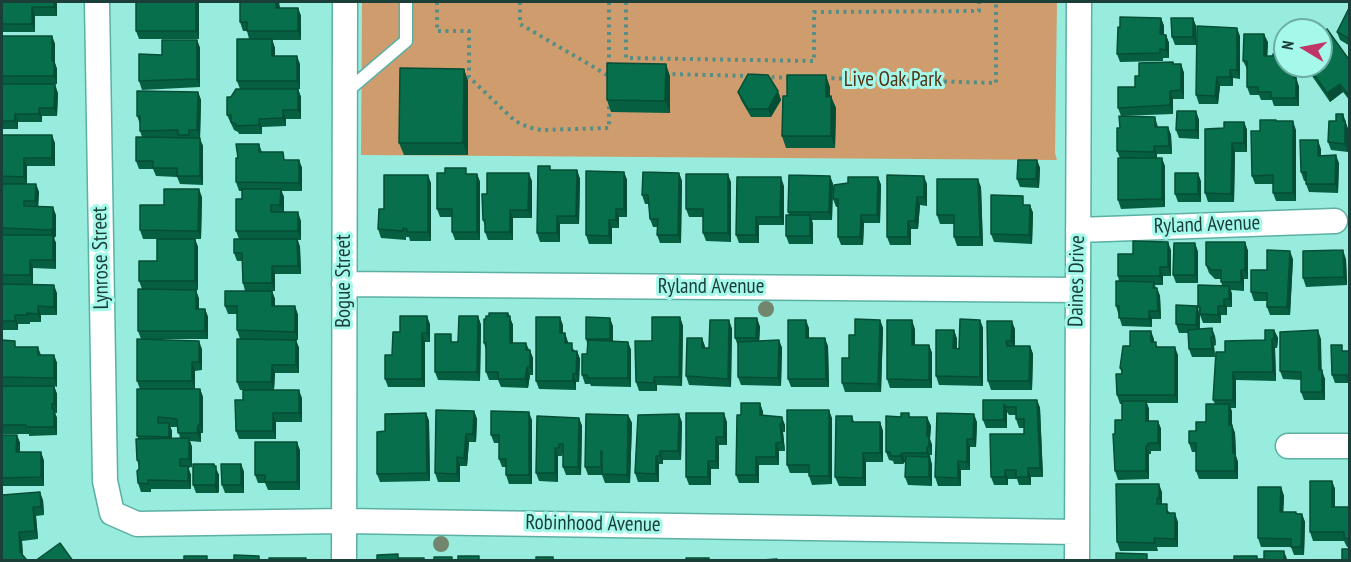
<!DOCTYPE html>
<html>
<head>
<meta charset="utf-8">
<style>
  body { margin:0 }
  #map { position:relative; width:1351px; height:562px; overflow:hidden; background:#98ecde; font-family:"PT Sans Narrow",sans-serif }
  canvas { display:block }
  .frame { position:absolute; inset:0; border:3px solid #1a3e38; pointer-events:none }
  .north { position:absolute; left:1273px; top:18px; width:60px; height:60px; box-sizing:border-box; background:#a5f9eb; border:2px solid #6daea3; border-radius:50%; rotate:280deg; font-size:16px; font-weight:700; line-height:24px; text-align:center; color:#1a3e38 }
  .north::after { content:''; display:block; margin:auto; width:21px; height:27px; background:#c03468; clip-path:polygon(50% 0,100% 100%,50% 72%,0 100%) }
</style>
</head>
<body>
<div id="map">
<canvas width="1351" height="562"></canvas>
<div class="frame"></div>
<div class="north">N</div>
</div>
<script>
const g = document.querySelector('canvas').getContext('2d');
g.lineJoin = 'round';
function paint(path, color) {
  g.fillStyle = color;
  g.fill(path, 'evenodd');
}
function poly(rows) {
  const path = new Path2D();
  for (const r of rows) {
    path.moveTo(r[0], r[1]);
    for (let i = 2; i < r.length; i += 2) path.lineTo(r[i], r[i + 1]);
  }
  return path;
}
function stroke(path, color, width, dash) {
  g.strokeStyle = color;
  g.lineWidth = width;
  g.lineCap = dash ? 'butt' : 'round';
  g.setLineDash(dash || []);
  g.stroke(path);
}
function drawText(font, color, halo, rows, align = 'center') {
  g.font = font + ' "PT Sans Narrow",sans-serif';
  g.lineWidth = 6;
  g.setLineDash([]);
  g.textBaseline = 'middle';
  g.strokeStyle = halo;
  g.fillStyle = color;
  for (const [text, x, y, turn = 0] of rows) {
    g.save();
    g.translate(x, y);
    g.rotate((+turn || 0) * Math.PI / 180);
    g.textAlign = isNaN(turn) ? turn : align;
    if (halo) g.strokeText(text, 0, 0);
    g.fillText(text, 0, 0);
    g.restore();
  }
}
const green = poly([
  [362,2,1057,2,1055,153,1057,160,361,155]
]);
const path = poly([
  [437,2,437,31,469,31,469,77,515,121,528,127,541,130,609,128,609,104],
  [520,2,520,24,609,76,609,79],
  [609,2,609,67],
  [626,2,626,58,814,61,814,12,979,11,979,2],
  [665,74,751,76],
  [764,77,793,78],
  [824,78,996,83,996,2]
]);
const lane = poly([
  [346,92,406,41,406,2]
]);
const street = poly([
  [97,2,105,481,112,513,137,524,344,521,1077,532],
  [1078,230,1335,221],
  [344,284,1077,290],
  [1288,446,1350,446],
  [344,560,345,2],
  [1077,560,1079,2]
]);
const trees = [
  [766,309],
  [441,544]
];
const wall = poly([
  [2,2,57,2,57,16,35,16,35,32,2,32],
  [136,2,199,2,199,39,139,39,136,31],
  [279,2,280,8,298,8,301,16,301,40,272,40,275,48,275,56,300,64,300,89,298,89,301,97,301,119,286,119,286,126,262,127,262,134,239,134,238,132,234,130,227,115,231,97,240,89,237,81,249,39,247,31,243,31,240,22],
  [1350,6,1350,46,1340,40,1337,32],
  [1161,18,1164,26,1164,35,1166,35,1169,43,1169,58,1163,58,1163,61,1120,62,1117,54,1120,28],
  [1193,18,1196,26,1196,45,1175,45,1172,37],
  [2,36,52,36,55,44,55,63,57,69,57,84,2,84],
  [1240,36,1240,79,1233,78,1233,86,1220,86,1218,104,1199,104,1196,95],
  [197,40,200,48,200,87,142,90,139,81,162,55],
  [1268,42,1267,56,1285,66,1293,66,1299,87,1299,106,1274,106,1272,100,1261,100,1259,95,1250,95,1247,87,1247,69,1243,61],
  [1350,61,1350,101,1343,92,1330,102,1305,66,1321,66],
  [1173,62,1173,64,1181,64,1184,73,1184,99,1173,99,1173,114,1121,116,1118,108,1135,87,1139,76],
  [464,69,468,81,468,155,404,155,399,143],
  [670,76,670,113,611,112,607,100],
  [2,84,58,93,57,116,42,116,42,122,18,122,18,129,2,129],
  [830,87,830,96,836,108,835,148,786,148,782,136,787,96],
  [778,91,781,100,771,117,751,117,741,100,738,92],
  [198,92,201,100,200,139,203,146,203,185,180,184,177,177,156,176,153,169,139,169,136,161,142,137,140,131,140,124,137,116],
  [1196,111,1199,120,1199,139,1179,138,1176,130],
  [1343,114,1348,129,1348,152,1331,150,1328,142,1336,121],
  [1155,117,1158,127,1168,127,1171,135,1172,154,1157,154,1157,158,1165,166,1165,207,1121,209,1118,200,1120,158,1117,151,1120,128],
  [1277,121,1296,130,1296,201,1276,201,1273,193,1273,184,1255,184,1252,176,1260,131],
  [1244,122,1247,130,1247,152,1235,152,1234,202,1208,202,1205,193,1224,128],
  [2,135,55,143,55,166,27,166,27,184,36,184,39,192,38,207,56,215,56,236,54,238,56,243,56,269,33,268,33,284,2,284],
  [259,144,262,152,286,160,299,160,302,168,302,191,281,191,284,197,284,212,301,221,301,240,298,240,300,247,301,274,275,274,275,291,272,291,275,299,275,306,295,306,298,315,298,340,296,340,299,348,299,373,275,373,274,390,302,398,302,422,276,422,276,439,239,439,236,431,243,400,267,390,240,390,237,382,285,340,240,339,237,330,237,314,228,314,225,306,245,291,243,283,242,261,237,261,234,253,239,239,236,231,242,199,242,191,239,191,236,182,238,158],
  [1321,149,1321,156,1339,163,1338,193,1309,192,1306,184,1306,181,1304,181,1301,172],
  [1037,160,1040,168,1039,188,1020,187,1017,179],
  [577,170,580,179,579,224,560,224,560,242,540,242,537,233],
  [624,172,627,180,627,217,619,217,619,228,612,228,612,244,589,244,586,235],
  [679,173,682,181,681,243,660,243,657,235,657,227,653,227,650,219,649,204,645,204,642,195],
  [469,174,477,174,480,182,480,240,455,240,452,232,452,217,440,217,437,209],
  [830,176,833,184,832,220,812,220,813,224,813,244,789,244,786,236,789,215,788,212],
  [878,177,881,185,880,223,864,223,863,245,841,245,838,237,838,207,836,207,833,199,848,183],
  [532,181,532,218,513,218,513,240,488,240,485,232,485,226,483,220,487,194],
  [1201,181,1201,202,1178,202,1175,194],
  [731,182,731,242,706,241,703,233,703,217,689,217,686,209],
  [431,183,431,241,410,241,409,237,406,237,406,240,381,238,378,229,384,209],
  [927,184,927,206,920,205,918,229,911,229,911,245,890,245,887,237],
  [784,186,784,225,759,225,759,243,739,243,736,235],
  [981,187,983,246,957,246,954,237,954,224,940,224,937,215],
  [202,197,201,239,195,239,198,247,198,290,173,290,196,290,199,299,199,309,205,309,208,317,208,339,149,339,202,349,202,370,195,371,195,389,200,389,203,397,203,433,201,433,201,442,190,441,192,447,192,467,188,468,191,475,191,489,151,489,151,492,141,492,138,483,139,466,137,460,140,389,137,381,141,339,138,331,142,289,139,281,157,261,172,239,143,239,140,230,164,205],
  [170,427,178,427,180,439,172,439,172,431],
  [1026,205,1030,205,1033,213,1032,244,994,242,991,234],
  [1245,242,1248,251,1248,279,1244,279,1244,291,1231,290,1232,294,1232,307,1227,307,1227,315,1221,315,1221,323,1203,323,1200,315,1200,329,1215,336,1216,345,1214,346,1215,357,1192,357,1189,349,1188,333,1179,333,1176,324,1200,313,1198,307,1222,286,1221,279,1215,279,1209,273,1206,265],
  [1195,243,1198,252,1198,283,1176,283,1173,275],
  [1171,250,1171,276,1163,276,1163,285,1155,285,1156,288,1157,288,1160,296,1161,319,1152,319,1152,327,1122,326,1116,306,1119,281,1118,276,1133,254],
  [1293,259,1290,315,1270,315,1267,307,1267,301,1254,301,1251,292,1267,270],
  [1346,259,1347,285,1306,287,1303,278],
  [2,284,57,293,57,315,41,315,41,322,30,322,30,324,18,324,18,330,2,330],
  [508,313,513,325,513,343,526,343,533,358,533,375,530,375,528,388,501,387,498,380,489,380,486,372,486,350,484,343,486,319],
  [478,316,481,325,480,381,438,380,435,372,454,342,458,342],
  [680,317,683,326,682,386,657,385,657,391,639,391,636,382,652,341],
  [757,318,760,327,759,341,779,340,782,348,781,386,741,385,738,377,738,346,735,338],
  [729,320,732,329,731,387,689,385,686,376,702,338,705,348,709,348],
  [880,320,883,328,881,392,845,392,842,383,849,358],
  [980,320,983,328,983,386,939,385,936,376,954,330,957,339,957,349,959,349],
  [987,321,1015,329,1015,346,1030,346,1033,354,1032,390,991,390,988,381],
  [430,324,430,342,425,342,425,387,388,387,385,379,400,332],
  [563,325,563,333,565,333,568,343,575,351,577,351,580,359,579,382,576,382,576,390,539,389,536,381],
  [613,326,613,341,628,342,631,350,631,387,591,386,590,384,585,384,582,375,587,354,587,343,586,339],
  [809,328,809,338,828,346,829,387,791,387,788,379],
  [915,329,915,345,929,345,932,353,932,388,890,388,887,379],
  [1274,330,1278,338,1277,348,1275,348,1276,381,1236,380,1236,408,1231,408,1232,412,1232,425,1235,433,1236,456,1238,462,1238,479,1199,479,1196,471,1196,452,1192,452,1189,443,1196,431,1206,422,1215,404,1213,400,1225,352,1265,340],
  [1154,339,1154,342,1158,347,1178,355,1178,403,1147,403,1149,409,1149,421,1158,421,1161,429,1161,451,1151,451,1151,454,1149,454,1149,479,1118,480,1115,471,1115,434,1122,420,1122,404,1120,404,1117,395,1122,374,1120,368,1130,346],
  [1321,339,1321,370,1325,379,1325,400,1304,400,1301,392,1301,380,1283,379,1280,371],
  [2,340,17,347,38,347,41,355,54,355,57,363,57,387,54,386,57,394,57,413,55,413,57,418,57,435,29,436,29,434,2,434],
  [1344,351,1350,351,1350,385,1349,383,1335,383,1332,375],
  [983,400,1037,400,1040,408,1043,477,1031,477,1031,485,1019,485,1017,479,1008,479,1008,485,994,485,991,477,1024,434,1024,428,1019,428,1016,419,1016,415,1009,415,1007,412,1007,428,986,428,983,420],
  [760,403,763,412,763,415,785,425,785,432,783,432,785,451,779,451,779,465,759,465,759,483,739,483,736,475,741,415],
  [474,411,477,419,476,442,469,442,467,466,460,466,460,482,438,482,435,473],
  [426,413,429,421,430,481,380,482,377,474],
  [628,415,632,423,630,483,605,483,602,475,588,475,585,467],
  [852,416,854,422,880,422,883,431,883,462,866,462,866,486,839,486,835,477],
  [911,417,927,417,931,426,930,439,932,445,932,455,930,455,932,465,932,486,908,485,905,477,906,461,903,464,894,464,893,461,889,460,886,452],
  [579,418,582,426,581,475,566,475,563,467,563,452,562,456,558,456,558,482,539,481,536,473],
  [832,418,832,484,812,485,809,476,809,473,790,473,787,465],
  [532,420,532,484,509,484,506,475,506,467,502,467,499,459,499,443,494,443,491,435],
  [682,422,681,460,663,460,663,464,659,464,659,482,638,482,635,473],
  [727,422,727,445,719,445,719,469,711,469,711,485,689,485,686,477],
  [977,422,976,447,970,447,970,470,961,470,961,486,938,486,935,477],
  [2,435,17,435,20,443,20,452,41,452,44,461,44,486,2,486],
  [300,450,300,490,268,490,265,483,258,483,255,475],
  [214,464,219,475,219,492,217,493,196,493,193,485],
  [241,464,244,472,244,493,225,493,222,485],
  [1332,481,1335,489,1335,507,1349,508,1350,547,1347,547,1344,541,1313,541,1310,532],
  [1281,487,1284,496,1283,512,1302,514,1305,522,1304,555,1294,555,1291,547,1261,547,1258,538],
  [1162,492,1162,504,1178,522,1178,547,1157,547,1158,551,1120,551,1117,542],
  [2,495,43,500,44,515,36,516,38,539,22,541,23,555,26,561,2,561]
]);
const shadedWall = poly([
  [54,2,57,2,57,16,54,7],
  [196,2,199,2,199,39,196,31],
  [276,2,279,2,280,16,276,8],
  [32,7,35,16,35,32,32,24],
  [298,8,301,16,301,40,298,31],
  [1161,18,1164,26,1164,43,1160,34],
  [1193,18,1196,26,1196,45,1193,37],
  [1237,28,1240,36,1240,79,1237,70],
  [1264,34,1268,42,1267,65,1264,56],
  [1166,35,1169,43,1169,58,1166,50],
  [52,36,55,44,55,63,57,69,57,84,54,76,52,61],
  [272,39,275,48,275,64,272,56],
  [197,40,200,48,200,87,197,79],
  [297,56,300,64,300,89,297,81],
  [666,64,670,76,670,113,665,101],
  [1181,64,1184,73,1184,99,1181,90],
  [1293,66,1296,74,1297,81,1299,87,1299,106,1296,98],
  [464,69,468,81,468,155,463,143],
  [1230,70,1233,78,1233,86,1230,77],
  [826,75,830,87,830,108,826,97],
  [1217,77,1220,86,1218,104,1215,96],
  [55,84,58,93,57,116,54,108],
  [1340,84,1343,92,1330,102,1327,93],
  [298,89,301,97,301,119,298,110],
  [778,91,781,100,771,117,768,109],
  [1170,91,1173,99,1173,114,1170,105],
  [198,92,201,100,200,139,203,146,203,185,200,176,200,138,197,130],
  [831,96,836,108,835,148,831,136],
  [39,108,42,116,42,122,39,114],
  [283,110,286,119,286,126,283,118],
  [1196,111,1199,120,1199,139,1196,130],
  [15,114,18,122,18,129,15,121],
  [1343,114,1348,129,1348,152,1345,144],
  [259,119,262,127,262,134,259,125],
  [1293,121,1296,130,1296,201,1293,193],
  [1244,122,1247,130,1247,152,1244,143],
  [1168,127,1171,135,1172,154,1169,146],
  [52,135,55,143,55,166,52,158],
  [1318,140,1321,149,1321,164,1318,156],
  [1232,143,1235,152,1234,202,1231,194],
  [1154,146,1157,154,1157,160,1154,152],
  [1336,155,1339,163,1338,193,1335,184],
  [24,158,27,166,27,185,24,177],
  [1162,158,1165,166,1165,207,1162,199],
  [299,160,302,168,302,191,299,183],
  [1037,160,1040,168,1039,188,1036,179],
  [577,170,580,179,579,224,576,216],
  [624,172,627,180,627,217,624,209],
  [529,173,532,181,532,218,528,210],
  [679,173,682,181,681,243,678,235],
  [1198,173,1201,181,1201,202,1198,194],
  [477,174,480,182,480,240,477,232],
  [728,174,731,182,731,242,728,233],
  [428,175,431,183,431,241,428,232],
  [830,176,833,184,832,220,829,212],
  [924,176,927,184,927,206,924,197],
  [781,177,784,186,784,225,780,217],
  [878,177,881,185,880,223,877,215],
  [978,179,981,187,983,246,980,237],
  [36,184,39,192,38,209,35,201],
  [199,189,202,197,201,239,198,231],
  [281,189,284,197,284,213,280,205],
  [917,197,920,205,918,229,915,221],
  [1030,205,1033,213,1032,244,1029,235],
  [53,207,56,215,56,236,54,238,56,243,56,269,53,260,53,236,50,230],
  [616,209,619,217,619,228,616,220],
  [510,210,513,218,513,240,510,232],
  [298,212,301,221,301,240,298,231],
  [810,215,813,224,813,244,810,236],
  [861,215,864,223,863,245,860,237],
  [557,216,560,224,560,242,557,233],
  [756,217,759,225,759,243,756,235],
  [609,220,612,228,612,244,609,236],
  [908,221,911,229,911,245,908,237],
  [195,239,198,247,198,290,195,281],
  [297,239,300,247,301,274,298,266],
  [1168,242,1171,250,1171,276,1168,267],
  [1245,242,1248,251,1248,279,1245,270],
  [1195,243,1198,252,1198,283,1195,275],
  [1343,250,1346,259,1347,285,1344,277],
  [1290,251,1293,259,1290,315,1287,307],
  [30,260,33,268,33,284,30,275],
  [272,266,275,274,275,291,272,283],
  [1160,267,1163,276,1163,285,1160,276],
  [1241,270,1244,279,1244,291,1241,282],
  [54,285,57,293,57,315,54,307],
  [1229,286,1232,294,1232,307,1229,299],
  [1157,288,1160,296,1161,319,1158,311],
  [196,290,199,299,199,317,196,309],
  [272,291,275,299,275,314,272,306],
  [1224,299,1227,307,1227,315,1224,306],
  [38,306,41,315,41,322,38,314],
  [295,306,298,315,298,340,295,332],
  [1197,306,1200,314,1199,333,1196,325],
  [1218,306,1221,315,1221,323,1218,315],
  [205,309,208,317,208,339,205,331],
  [1149,311,1152,319,1152,327,1149,319],
  [508,313,513,325,513,351,510,343],
  [15,315,18,324,18,330,15,321],
  [427,316,430,324,430,342,427,333],
  [478,316,481,325,480,381,477,372],
  [560,317,563,325,563,341,560,333],
  [680,317,683,326,682,386,679,377],
  [610,318,613,326,613,347,610,339],
  [757,318,760,327,759,346,756,338],
  [729,320,732,329,731,387,728,379],
  [806,320,809,328,809,346,806,338],
  [880,320,883,328,881,392,878,384],
  [912,320,915,329,915,353,912,345],
  [980,320,983,328,983,386,980,377],
  [1012,321,1015,329,1015,350,1011,341],
  [1212,328,1215,336,1216,345,1213,337],
  [954,330,957,339,956,357,953,348],
  [1274,330,1278,338,1277,348,1274,339],
  [1318,330,1321,339,1322,379,1319,370],
  [1151,331,1154,339,1154,351,1151,342],
  [422,333,425,342,425,387,422,379],
  [565,333,568,342,568,352,565,343],
  [1211,337,1214,346,1215,357,1212,349],
  [702,338,705,346,705,356,702,348],
  [825,338,828,346,829,387,826,379],
  [1272,339,1275,348,1276,381,1273,372],
  [296,340,299,348,299,373,296,365],
  [779,340,782,348,781,386,778,378],
  [199,341,202,349,202,370,199,362],
  [628,342,631,350,631,387,628,378],
  [929,345,932,353,932,388,929,380],
  [1030,346,1033,354,1032,390,1029,381],
  [1175,347,1178,355,1178,403,1175,395],
  [530,350,533,358,533,375,530,367],
  [577,351,580,359,579,382,576,374],
  [54,355,57,363,57,387,54,378],
  [192,362,195,371,195,389,192,381],
  [272,365,275,373,274,390,271,382],
  [527,367,530,375,528,388,525,379],
  [1322,370,1325,379,1325,400,1322,392],
  [1233,372,1236,380,1236,408,1233,400],
  [573,374,576,382,576,390,573,381],
  [654,377,657,385,657,391,654,383],
  [54,386,57,394,57,413,54,404],
  [200,389,203,397,203,433,200,425],
  [299,390,302,398,302,422,299,413],
  [1037,400,1040,408,1043,477,1040,468],
  [1146,401,1149,409,1149,429,1146,421],
  [760,403,763,412,763,423,760,415],
  [52,404,57,418,57,435,54,427],
  [1004,404,1007,412,1007,428,1004,420],
  [1229,404,1232,412,1232,433,1229,425],
  [829,410,832,418,832,484,829,476],
  [474,411,477,419,476,442,473,434],
  [529,412,532,420,532,484,529,475],
  [273,413,276,422,276,439,273,431],
  [426,413,429,421,430,481,427,473],
  [724,413,727,422,727,445,724,437],
  [679,414,682,422,681,460,678,451],
  [974,414,977,422,976,447,973,439],
  [628,415,632,423,630,483,627,475],
  [782,417,785,425,785,432,782,424],
  [927,417,931,426,930,439,932,445,932,455,927,436],
  [579,418,582,426,581,475,578,467],
  [1158,421,1161,429,1161,451,1158,443],
  [880,422,883,431,883,462,880,453],
  [169,423,172,431,172,445,169,437],
  [780,424,783,432,785,451,782,442],
  [198,425,201,433,201,442,197,433],
  [1232,425,1235,433,1236,456,1238,462,1238,479,1235,471,1233,453],
  [466,434,469,442,467,466,464,458],
  [17,435,20,443,20,461,16,452],
  [716,437,719,445,719,469,716,461],
  [189,438,192,447,192,467,189,459],
  [967,439,970,447,970,470,967,462],
  [297,442,300,450,300,490,297,482],
  [776,443,779,451,779,465,776,457],
  [1146,446,1149,454,1149,479,1146,471],
  [927,447,932,465,932,486,929,477,929,460,927,453],
  [555,448,558,456,558,482,555,473],
  [660,451,663,460,663,464,660,456],
  [41,452,44,461,44,486,41,477],
  [863,453,866,462,866,486,863,478],
  [902,453,905,461,903,464,900,456],
  [656,456,659,464,659,482,656,474],
  [457,457,460,466,460,482,457,474],
  [756,457,759,465,759,483,756,475],
  [708,461,711,469,711,485,708,477],
  [958,461,961,470,961,486,958,478],
  [214,464,219,475,219,492,217,493,214,485],
  [241,464,244,472,244,493,241,485],
  [188,466,191,475,191,489,188,481],
  [1028,468,1031,477,1031,485,1028,477],
  [1005,470,1008,479,1008,485,1005,477],
  [1332,481,1335,489,1335,515,1332,507],
  [1159,484,1162,492,1162,506,1159,498],
  [1281,487,1284,496,1283,520,1280,512],
  [40,492,43,500,44,515,41,507],
  [33,507,36,516,38,539,35,531],
  [1175,513,1178,522,1178,547,1175,539],
  [1302,514,1305,522,1304,555,1301,547],
  [19,532,22,541,23,560,20,552],
  [1284,551,1287,559,1287,561,1284,561]
]);
const building = poly([
  [2,2,54,2,54,7,32,7,32,24,2,24,2,2],
  [136,2,196,2,196,31,136,31,136,2],
  [240,2,276,2,276,8,298,8,298,31,247,31,247,22,240,22,240,2],
  [1350,6,1350,39,1337,32,1350,6],
  [1120,17,1161,18,1160,34,1166,35,1166,50,1160,49,1160,53,1117,54,1118,27,1120,28,1120,17],
  [1171,18,1193,18,1193,37,1172,37,1171,18],
  [1197,26,1237,28,1237,70,1230,70,1230,77,1217,77,1215,96,1196,95,1197,26],
  [1327,29,1350,61,1350,97,1340,84,1327,93,1308,66,1321,66,1321,34,1327,29],
  [1244,34,1264,34,1264,56,1273,56,1273,54,1285,54,1285,66,1293,66,1294,78,1296,78,1296,98,1271,98,1271,92,1258,92,1258,87,1247,87,1247,61,1243,61,1244,34],
  [2,36,52,36,52,61,54,61,54,76,2,76,2,36],
  [237,39,272,39,272,56,297,56,297,81,237,81,237,39],
  [162,40,197,40,197,79,139,81,139,54,162,55,162,40],
  [1173,62,1173,64,1181,64,1181,90,1170,91,1170,105,1118,108,1118,87,1135,87,1135,76,1139,76,1139,63,1173,62],
  [607,63,666,64,665,101,607,100,607,63],
  [400,68,464,69,463,143,399,143,400,68],
  [748,74,768,75,778,91,768,109,748,109,738,92,748,74],
  [787,75,826,75,826,97,831,96,831,136,782,136,783,96,787,96,787,75],
  [2,84,55,84,54,108,39,108,39,114,15,114,15,121,2,121,2,84],
  [236,89,298,89,298,110,283,110,283,118,259,119,259,125,236,126,236,124,231,122,231,115,227,115,227,97,231,97,236,89],
  [137,91,198,92,197,130,189,130,189,135,178,135,178,130,140,131,140,116,137,116,137,91],
  [1177,111,1196,111,1196,130,1176,130,1177,111],
  [1336,114,1343,114,1343,121,1345,121,1345,144,1328,142,1329,121,1336,121,1336,114],
  [1119,116,1155,117,1155,127,1168,127,1169,146,1154,146,1154,152,1117,151,1117,128,1120,128,1119,116],
  [1260,120,1276,120,1276,121,1293,121,1293,193,1273,193,1273,175,1252,176,1251,131,1260,131,1260,120],
  [1224,122,1244,122,1244,143,1232,143,1231,194,1205,193,1205,129,1224,128,1224,122],
  [2,135,52,135,52,158,24,158,24,177,2,176,2,135],
  [136,137,200,138,200,176,177,176,177,168,153,168,153,161,136,161,136,137],
  [1300,140,1318,140,1318,156,1336,155,1335,184,1306,184,1306,172,1301,172,1300,140],
  [236,144,259,144,259,152,283,152,284,160,299,160,299,183,236,182,236,158,238,158,236,144],
  [1118,158,1162,158,1162,199,1118,200,1118,158],
  [1018,160,1037,160,1036,179,1017,179,1018,160],
  [538,166,550,166,550,170,577,170,576,216,557,216,557,233,537,233,538,166],
  [445,168,466,168,466,174,477,174,477,232,452,232,452,209,437,209,437,173,445,173,445,168],
  [586,171,624,172,624,209,616,209,616,220,609,220,609,236,586,235,586,171],
  [643,172,679,173,678,235,657,235,658,219,650,219,648,195,642,195,643,172],
  [487,173,529,173,528,210,510,210,510,232,485,232,485,220,483,220,482,194,487,194,487,173],
  [1175,173,1198,173,1198,194,1175,194,1175,173],
  [686,174,728,174,728,233,703,233,703,209,686,209,686,174],
  [384,175,428,175,428,232,407,232,407,229,403,228,403,231,378,229,379,209,384,209,384,175],
  [789,175,830,176,829,212,788,212,789,175],
  [887,175,924,176,924,197,917,197,915,221,908,221,908,237,887,237,887,175],
  [737,177,781,177,780,217,756,217,756,235,736,235,737,177],
  [848,177,878,177,877,215,861,215,860,237,838,237,838,199,833,199,834,185,848,183,848,177],
  [937,179,978,179,980,237,954,237,954,215,937,215,937,179],
  [2,184,36,184,35,201,24,201,24,206,53,207,53,228,50,230,2,228,2,184],
  [164,189,199,189,198,231,140,230,140,205,164,205,164,189],
  [242,189,281,189,280,205,271,205,271,212,298,212,298,231,236,231,236,199,242,199,242,189],
  [991,195,1023,196,1023,205,1030,205,1029,235,991,234,991,195],
  [786,215,810,215,810,236,786,236,786,215],
  [2,235,53,235,53,260,30,260,30,275,2,275,2,235],
  [157,239,195,239,195,281,139,281,139,261,157,261,157,239],
  [234,239,297,239,298,266,272,266,272,283,243,283,242,253,234,253,234,239],
  [1133,241,1168,242,1168,267,1160,267,1160,276,1118,276,1118,254,1133,254,1133,241],
  [1206,242,1245,242,1245,270,1241,270,1241,282,1221,282,1221,270,1212,270,1206,265,1206,242],
  [1174,243,1195,243,1195,275,1173,275,1174,243],
  [1267,250,1290,251,1287,307,1267,307,1267,293,1251,292,1251,270,1267,270,1267,250],
  [1343,250,1344,277,1303,278,1303,251,1343,250],
  [1116,281,1154,282,1153,288,1157,288,1158,311,1149,311,1149,319,1119,318,1119,306,1116,306,1116,281],
  [2,284,54,285,54,307,38,306,38,314,27,313,27,315,15,315,15,321,2,321,2,284],
  [1198,285,1229,286,1229,299,1224,299,1224,306,1218,306,1218,315,1200,314,1200,307,1198,307,1198,285],
  [138,289,196,290,196,309,205,309,205,331,138,331,138,289],
  [225,291,272,291,272,306,295,306,295,332,237,330,237,306,225,306,225,291],
  [1176,305,1197,306,1196,325,1176,324,1176,305],
  [489,313,508,313,507,316,510,316,510,343,526,343,526,350,530,350,530,367,527,367,525,379,498,379,498,372,486,372,486,343,484,343,484,319,486,319,486,316,489,316,489,313],
  [400,316,427,316,427,333,422,333,422,379,385,379,385,355,392,355,393,332,400,332,400,316],
  [459,316,478,316,477,372,435,372,435,334,451,334,451,342,458,342,459,316],
  [536,317,560,317,560,333,565,333,565,343,572,343,572,351,577,351,576,374,573,374,573,381,536,381,536,317],
  [586,317,610,318,610,339,586,339,586,317],
  [652,317,680,317,679,377,654,377,654,383,636,382,635,341,652,341,652,317],
  [735,318,757,318,756,338,735,338,735,318],
  [855,319,880,320,878,384,842,383,842,358,849,358,849,335,855,335,855,319],
  [960,319,980,320,980,377,936,376,936,330,954,330,953,348,959,349,960,319],
  [710,320,729,320,728,379,686,376,687,338,702,338,702,348,709,348,710,320],
  [788,320,806,320,806,338,825,338,826,379,788,379,788,320],
  [887,320,912,320,912,345,929,345,929,380,887,379,887,320],
  [987,321,1012,321,1011,341,1006,341,1007,346,1030,346,1029,381,988,381,987,321],
  [1212,328,1213,337,1211,337,1212,349,1189,349,1188,330,1212,328],
  [1265,330,1274,330,1274,339,1272,339,1273,372,1233,372,1233,400,1213,400,1216,352,1225,352,1225,341,1265,340,1265,330],
  [1318,330,1319,370,1322,370,1322,392,1301,392,1301,372,1280,371,1280,332,1318,330],
  [1130,331,1151,331,1151,342,1156,342,1156,347,1175,347,1175,395,1117,395,1116,374,1122,374,1122,369,1120,368,1123,346,1130,346,1130,331],
  [137,339,199,341,199,362,192,362,192,381,137,381,137,339],
  [237,339,296,340,296,365,272,365,271,382,237,382,237,339],
  [2,340,15,341,15,347,38,347,38,355,54,355,54,378,2,377,2,340],
  [588,340,628,342,628,378,588,378,587,375,582,375,582,354,587,354,588,340],
  [779,340,778,378,738,377,738,342,779,340],
  [1331,345,1342,345,1342,351,1350,351,1350,378,1347,378,1347,375,1332,375,1331,345],
  [2,386,54,386,54,404,52,404,52,409,54,409,54,427,26,427,26,425,2,425,2,386],
  [137,389,200,389,200,425,198,425,197,433,178,433,177,419,158,417,158,423,169,423,169,437,137,436,137,389],
  [243,390,299,390,299,413,273,413,273,431,236,431,235,400,243,400,243,390],
  [983,400,1037,400,1040,468,1028,468,1028,477,1016,477,1016,470,1005,470,1005,477,991,477,990,434,1024,434,1024,419,1016,419,1016,407,1006,407,1004,404,1004,420,983,420,983,400],
  [1122,401,1146,401,1146,421,1158,421,1158,443,1148,443,1148,446,1146,446,1146,471,1115,471,1113,434,1115,434,1115,420,1122,420,1122,401],
  [741,403,760,403,760,415,782,417,782,424,780,424,782,442,776,443,776,457,756,457,756,475,736,475,737,415,741,415,741,403],
  [1206,404,1229,404,1229,425,1232,425,1233,453,1235,454,1235,471,1196,471,1196,443,1189,443,1189,431,1196,431,1196,422,1206,422,1206,404],
  [436,410,474,411,473,434,466,434,464,458,457,457,457,474,435,473,436,410],
  [787,410,829,410,829,476,809,476,809,465,787,465,787,410],
  [491,411,529,412,529,475,506,475,506,459,499,459,499,435,491,435,491,411],
  [426,413,427,473,377,474,377,432,385,431,385,414,426,413],
  [686,413,724,413,724,437,716,437,716,461,708,461,708,477,686,477,686,413],
  [901,413,909,413,909,417,927,417,927,436,929,437,929,447,927,447,927,453,902,453,900,456,891,456,890,452,886,452,886,416,901,417,901,413],
  [937,413,974,414,973,439,967,439,967,462,958,461,958,478,935,477,937,413],
  [586,414,628,415,627,475,602,474,602,451,601,451,601,467,585,467,586,414],
  [679,414,678,451,660,451,660,456,656,456,656,474,635,473,638,415,679,414],
  [537,416,579,418,578,467,563,467,563,444,559,444,559,448,555,448,555,473,536,473,537,416],
  [836,416,852,416,852,422,880,422,880,453,863,453,863,478,835,477,836,416],
  [2,435,17,435,16,452,41,452,41,477,2,478,2,435],
  [189,438,189,459,180,459,180,466,188,466,188,481,148,480,148,484,138,483,137,471,139,469,139,461,137,460,136,439,189,438],
  [255,442,297,442,297,482,265,482,265,475,255,475,255,442],
  [906,456,929,457,929,477,905,477,906,456],
  [193,464,214,464,214,466,216,466,216,483,214,485,193,485,193,464],
  [221,464,241,464,241,485,222,485,221,464],
  [1310,481,1332,481,1332,507,1349,507,1350,508,1350,539,1344,538,1344,532,1310,532,1310,481],
  [1116,484,1159,484,1159,498,1157,498,1157,504,1167,504,1167,513,1175,513,1175,539,1154,538,1155,543,1117,542,1116,484],
  [1258,487,1281,487,1280,512,1296,512,1296,514,1302,514,1301,547,1291,547,1291,539,1258,538,1258,487],
  [40,492,41,507,33,507,35,531,19,532,20,552,26,559,24,561,2,561,2,495,40,492],
  [60,543,73,561,35,561,60,543],
  [1342,549,1350,549,1350,561,1342,561,1342,549],
  [1264,551,1284,551,1284,561,1234,561,1234,556,1257,556,1257,559,1264,559,1264,551],
  [1116,553,1147,554,1147,561,1116,561,1116,553],
  [398,554,398,558,424,558,424,561,377,561,377,555,398,554],
  [234,555,259,556,259,561,234,561,234,555],
  [184,556,207,556,207,561,184,561,184,556],
  [458,556,479,556,479,561,458,561,458,556],
  [434,557,452,557,452,561,434,561,434,557],
  [536,557,553,557,553,561,536,561,536,557],
  [269,558,306,558,306,561,269,561,269,558],
  [686,558,709,558,709,561,686,561,686,558],
  [777,559,777,561,747,561,777,559],
  [489,560,526,560,526,561,489,561,489,560],
  [652,560,678,560,652,561,652,560],
  [836,560,857,560,857,561,836,561,836,560]
]);
const parkNames = [
  ["Live Oak Park",893,80]
];
const streetNames = [
  ["Ryland Avenue",1207,225,-2],
  ["Lynrose Street",101,258,-91],
  ["Bogue Street",344,281,-90],
  ["Daines Drive",1077,281,-89],
  ["Ryland Avenue",711,287],
  ["Robinhood Avenue",593,524,1]
];
paint(green, '#cf9c6e');
stroke(lane, '#5cb0a3', 15);
stroke(street, '#5cb0a3', 27);
stroke(path, '#548e85', 4, [3, 4.5]);
stroke(lane, '#fff', 12);
stroke(street, '#fff', 24);
g.fillStyle = '#72866f';
for (const [x, y] of trees) {
  g.beginPath();
  g.arc(x, y, 8, 0, 2 * Math.PI);
  g.fill();
}
paint(wall, '#065f41');
paint(shadedWall, '#054e35');
paint(building, '#076f4c');
stroke(building, '#054e35', 1.5);
drawText('21px', '#523315', '#a5f9eb', parkNames);
drawText('21px', '#1a3e38', '#a5f9eb', streetNames);
</script>
</body>
</html>
